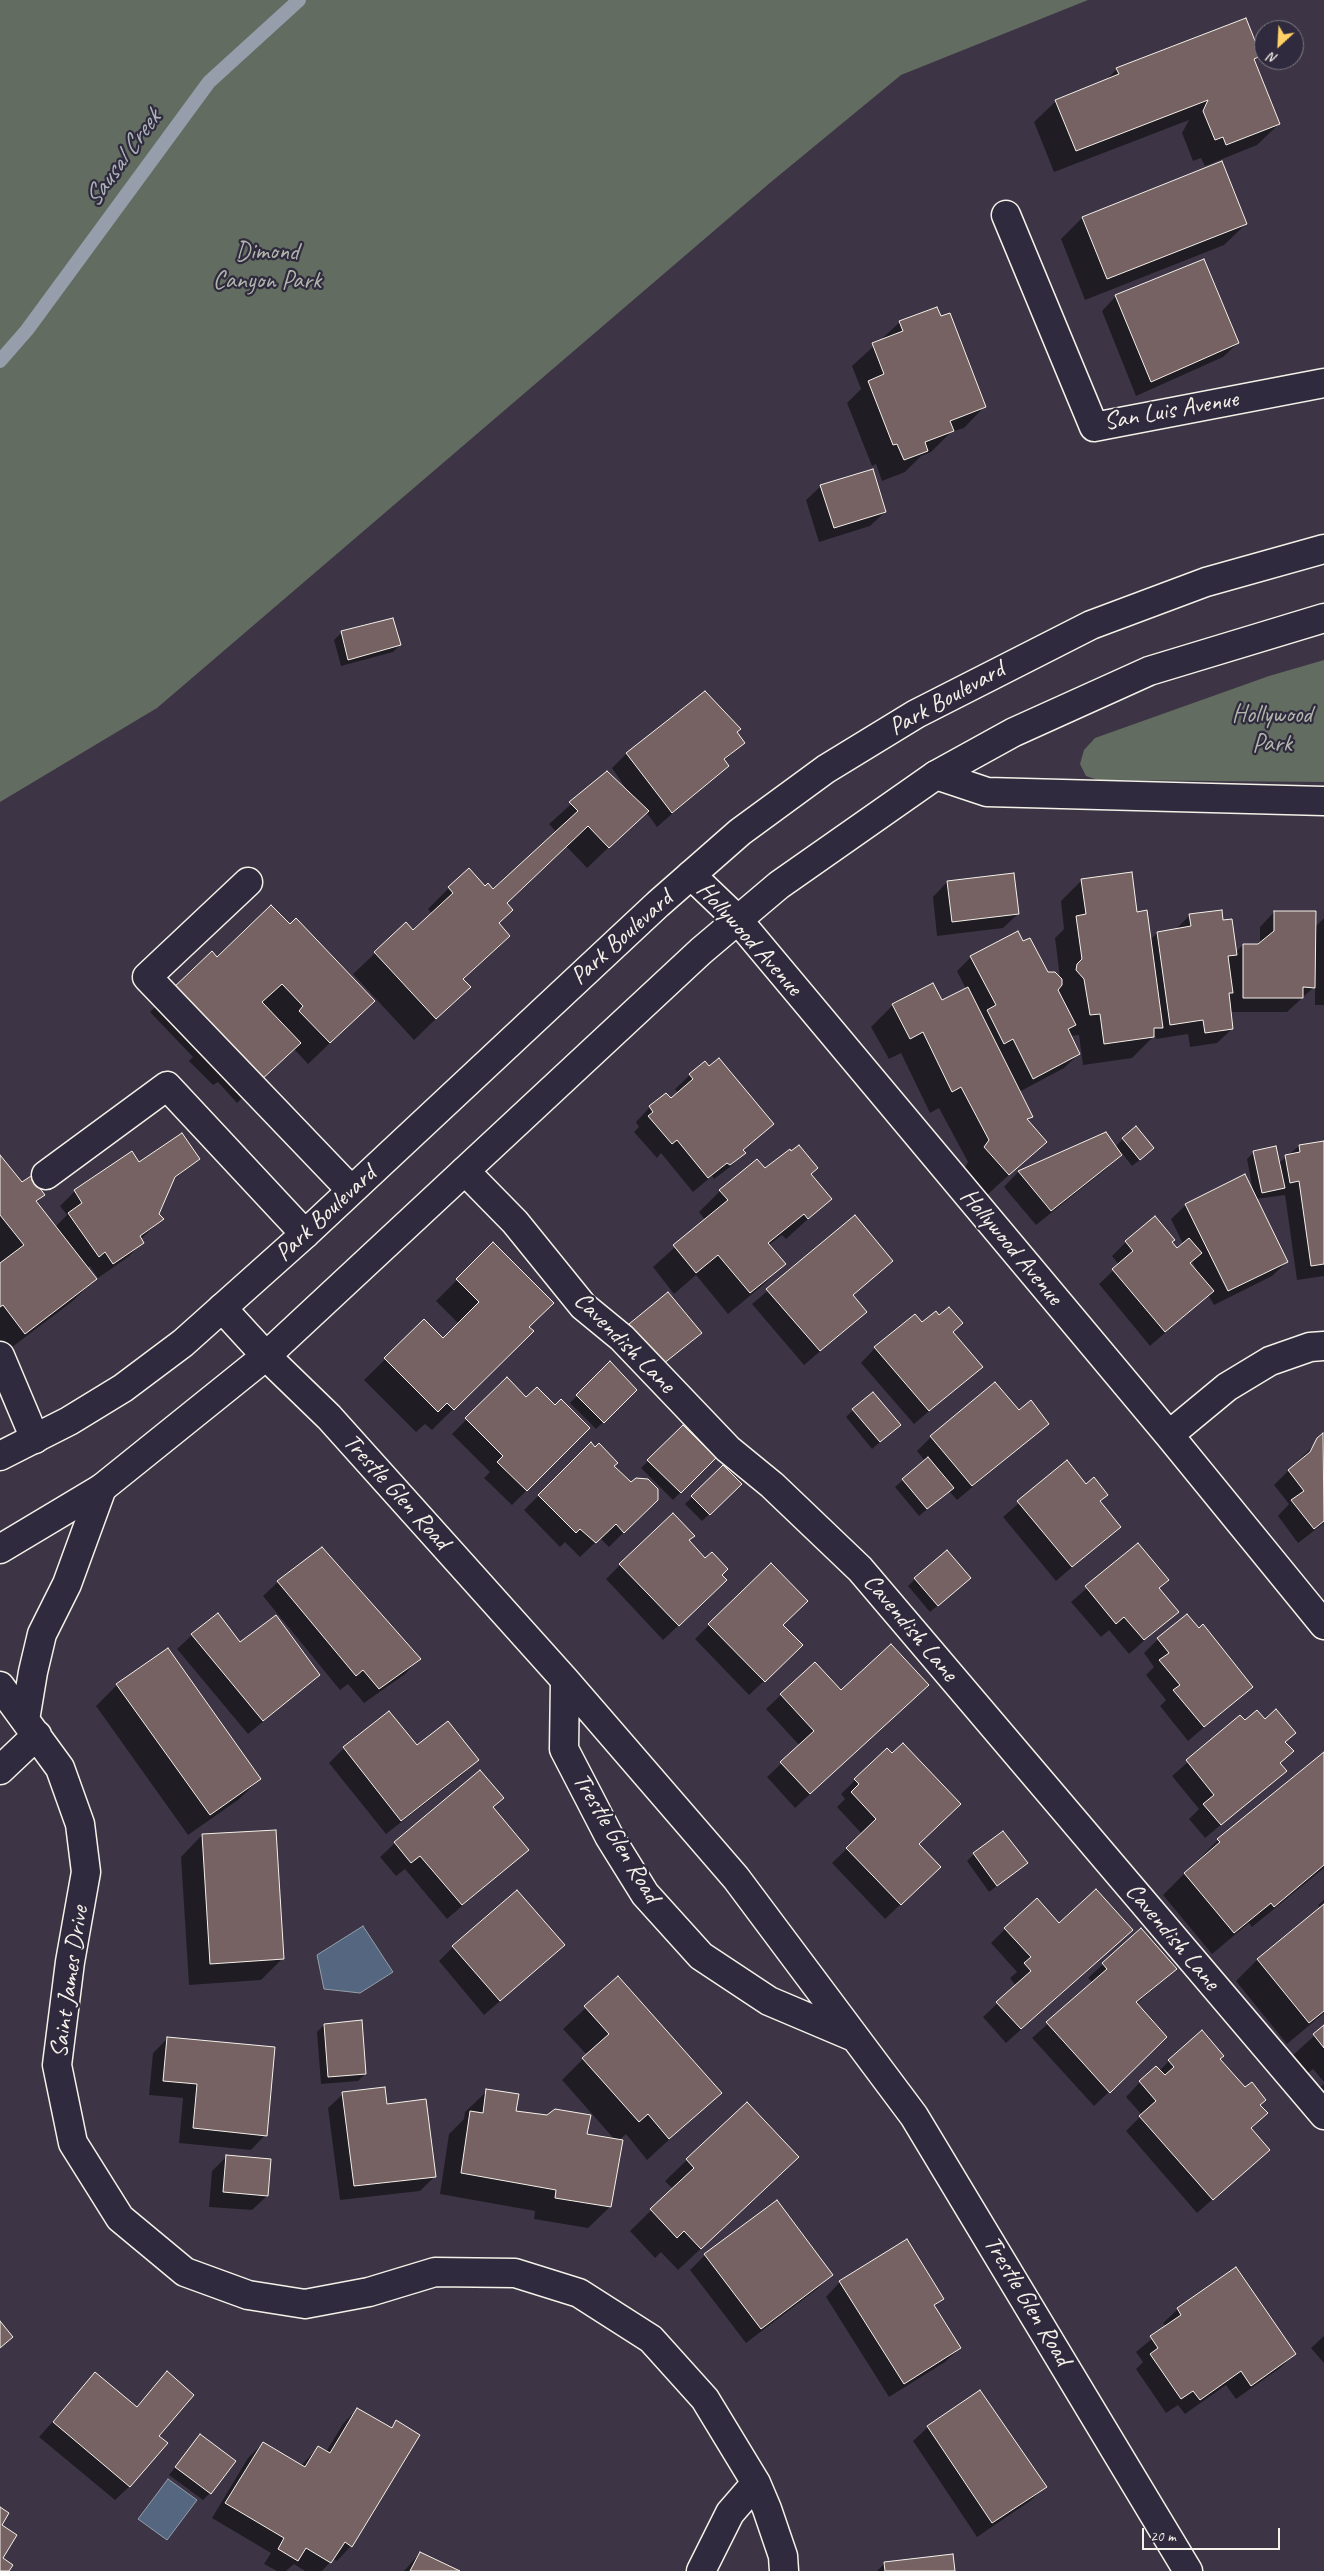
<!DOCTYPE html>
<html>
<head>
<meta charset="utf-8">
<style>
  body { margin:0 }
  #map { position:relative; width:1324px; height:2571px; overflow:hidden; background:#3d3545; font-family:Caveat,sans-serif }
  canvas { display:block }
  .north { position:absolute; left:1254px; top:20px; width:50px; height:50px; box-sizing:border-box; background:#2f2a3d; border:1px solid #7e7a81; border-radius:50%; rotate:205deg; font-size:14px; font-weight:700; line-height:20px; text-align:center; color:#f4f1e8 }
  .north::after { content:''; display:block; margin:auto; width:18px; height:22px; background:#ffd166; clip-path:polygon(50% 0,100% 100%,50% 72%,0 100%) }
  .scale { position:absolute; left:1142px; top:2528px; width:138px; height:22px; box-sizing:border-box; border:2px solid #f4f1e8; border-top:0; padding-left:6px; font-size:15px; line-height:18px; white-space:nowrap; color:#f4f1e8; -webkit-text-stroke:4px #2f2a3d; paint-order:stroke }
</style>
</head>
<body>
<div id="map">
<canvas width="1324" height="2571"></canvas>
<div class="north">N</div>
<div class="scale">20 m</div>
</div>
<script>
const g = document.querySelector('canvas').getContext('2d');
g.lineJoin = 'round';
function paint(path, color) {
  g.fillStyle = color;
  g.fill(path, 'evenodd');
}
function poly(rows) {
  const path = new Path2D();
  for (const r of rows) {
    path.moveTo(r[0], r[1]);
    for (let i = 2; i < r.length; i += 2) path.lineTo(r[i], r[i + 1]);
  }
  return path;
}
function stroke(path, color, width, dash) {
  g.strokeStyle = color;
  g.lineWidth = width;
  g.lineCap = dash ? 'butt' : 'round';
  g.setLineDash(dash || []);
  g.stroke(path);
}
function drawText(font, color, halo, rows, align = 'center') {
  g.font = font + ' Caveat,sans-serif';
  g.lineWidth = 4.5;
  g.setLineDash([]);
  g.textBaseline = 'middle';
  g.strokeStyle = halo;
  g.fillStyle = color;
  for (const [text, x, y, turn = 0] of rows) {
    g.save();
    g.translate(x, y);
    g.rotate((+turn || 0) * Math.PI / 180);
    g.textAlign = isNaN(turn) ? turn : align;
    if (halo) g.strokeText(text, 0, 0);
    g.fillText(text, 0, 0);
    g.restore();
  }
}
const green = poly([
  [0,0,1088,0,901,75,771,182,157,708,0,802],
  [1324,660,1324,782,1098,780,1086,776,1080,764,1084,750,1095,738,1269,676]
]);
const water = poly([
  [363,1926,393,1972,360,1993,324,1989,317,1955,363,1926],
  [168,2479,197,2500,167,2540,138,2519,168,2479]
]);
const shadow = poly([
  [1259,56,1254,61,1279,124,1257,145,1205,166,1201,158,1193,161,1182,133,1189,120,1054,172,1034,122,1056,101,1104,82,1117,69],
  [1221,163,1246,224,1224,245,1085,300,1061,239,1082,218],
  [1116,296,1238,343,1223,357,1136,396,1102,311],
  [900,322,985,406,964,428,951,432,931,452,921,456,905,472,882,481,876,464,872,466,847,403,861,389,852,366],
  [821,486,885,512,870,526,819,542,806,500],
  [341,633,400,645,393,652,341,666,334,640],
  [735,733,743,743,724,761,727,766,657,827,646,812,587,868,566,846,506,904,497,924,508,936,462,980,469,987,414,1040,353,974,406,924,413,932,432,914,428,909,449,888,485,887,493,891,556,832,549,824,607,772,631,796,612,768,627,753],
  [1082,880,1136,913,1150,940,1157,933,1175,930,1189,916,1222,922,1235,953,1243,945,1260,945,1260,927,1274,912,1315,927,1324,918,1324,1005,1315,1005,1315,986,1287,1012,1230,1012,1232,1029,1217,1043,1190,1047,1188,1034,1156,1039,1155,1035,1132,1058,1083,1065,1079,1035,1070,1036,1079,1054,1064,1068,1019,1092,1031,1116,1027,1121,1045,1142,987,1195,964,1169,968,1162,939,1108,930,1113,901,1053,889,1059,871,1027,893,1005,941,1002,966,989,957,971,971,957,1022,943,1048,974,1060,978,1055,938,1064,929,1061,901],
  [947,882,1018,914,1003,928,937,936,933,897],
  [271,907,352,1022,308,1064,294,1049,237,1103,218,1082,213,1085,189,1061,193,1057,150,1012,172,991,217,959],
  [690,1075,772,1124,743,1151,744,1153,730,1167,714,1179,712,1176,693,1192,661,1153,657,1158,634,1132,639,1127,636,1122,650,1107,670,1100,678,1093,675,1089],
  [1105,1133,1115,1147,1123,1139,1146,1155,1132,1166,1122,1153,1106,1169,1036,1225,1004,1187,1018,1172],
  [1324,1142,1324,1276,1297,1280,1285,1195,1256,1199,1287,1262,1272,1276,1214,1305,1208,1295,1150,1346,1099,1284,1119,1265,1112,1256,1126,1242,1171,1243,1177,1250,1183,1244,1171,1219,1186,1205,1253,1191,1247,1159,1254,1152,1279,1163,1299,1146],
  [1192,1261,1198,1273,1189,1264],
  [0,1157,21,1184,44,1195,36,1203,55,1227,67,1215,60,1206,75,1191,139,1164,199,1159,171,1182,157,1214,162,1219,141,1239,143,1242,128,1257,98,1278,90,1266,87,1268,95,1279,74,1300,3,1354,0,1351],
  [757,1160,765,1170,810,1175,830,1199,786,1239,782,1235,769,1245,784,1264,763,1285,728,1314,696,1275,674,1294,653,1267,705,1220,699,1212,720,1191],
  [855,1217,891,1261,852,1296,866,1312,804,1365,752,1304],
  [493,1244,528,1327,532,1331,432,1430,425,1424,416,1432,364,1380,424,1321,443,1339,459,1324,436,1301],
  [922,1324,953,1332,981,1367,914,1424,861,1363,875,1348],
  [630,1325,700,1333,648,1378,615,1339],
  [610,1363,636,1390,596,1429,570,1403],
  [507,1379,526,1399,555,1407,589,1428,512,1505,484,1478,490,1472,452,1434],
  [853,1410,899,1425,872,1449,846,1417],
  [1019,1412,1048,1424,957,1500,949,1491,919,1516,895,1487,925,1461,917,1451,931,1437],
  [683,1427,714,1458,673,1500,641,1468],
  [1324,1435,1324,1523,1298,1543,1278,1516,1289,1504,1274,1485],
  [591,1444,613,1466,642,1514,609,1547,600,1538,580,1557,565,1542,560,1547,524,1510],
  [1066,1462,1086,1485,1106,1495,1099,1502,1120,1526,1056,1581,1003,1517],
  [723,1467,740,1484,702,1521,685,1504],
  [688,1541,711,1595,663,1640,606,1579,620,1565],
  [1138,1544,1167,1580,1158,1589,1177,1612,1129,1654,1109,1630,1101,1637,1071,1602],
  [915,1579,962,1585,930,1612,908,1586],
  [278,1582,419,1659,405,1674,364,1703,348,1684,340,1690,263,1596],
  [709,1625,786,1660,749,1695,695,1639],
  [192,1635,240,1644,319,1675,248,1734,177,1649],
  [1158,1639,1251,1687,1188,1741,1160,1706,1166,1700,1146,1675,1154,1667,1144,1653],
  [117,1685,260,1779,238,1800,188,1835,96,1706],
  [928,1685,795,1808,767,1777,800,1746,766,1709,781,1695],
  [1240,1716,1245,1722,1284,1742,1292,1751,1279,1764,1285,1771,1205,1838,1189,1819,1199,1809,1172,1776],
  [416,1747,477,1759,463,1774,386,1834,329,1763,344,1748],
  [1323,1754,1324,1868,1252,1927,1249,1923,1212,1954,1163,1895,1218,1840],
  [855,1780,917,1844,925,1881,885,1919,832,1863,862,1834,837,1807,845,1799,841,1794],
  [502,1798,492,1808,527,1850,447,1919,405,1869,396,1876,380,1857,395,1843],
  [202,1835,282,1959,261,1980,189,1985,181,1857],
  [974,1854,1026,1863,989,1892,967,1861],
  [1324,1900,1324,2013,1287,2044,1236,1981,1257,1960,1321,1908,1318,1905],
  [1059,1924,1116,1944,1006,2043,983,2017,1016,1986,1010,1978,1017,1972,991,1943,1005,1929],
  [1141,1930,1176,1969,1136,2004,1151,2052,1094,2106,1032,2038,1093,1983,1088,1978],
  [564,1945,484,2015,439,1961,453,1947],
  [618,1978,720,2093,647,2160,626,2134,618,2141,621,2141,610,2207,588,2228,534,2219,535,2211,440,2194,449,2134,464,2119,465,2112,487,2091,515,2112,586,2135,615,2140,562,2080,587,2055,563,2029],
  [361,2022,365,2074,358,2081,321,2084,317,2032,324,2025],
  [1324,2027,1324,2082,1313,2069,1307,2074,1292,2056],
  [168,2038,265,2135,251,2150,179,2143,183,2098,149,2095,153,2053],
  [1219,2059,1267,2113,1251,2129,1269,2150,1197,2213,1126,2131,1142,2115,1126,2097,1140,2082,1159,2071,1169,2061],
  [1324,2084,1324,2098,1317,2090],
  [343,2094,386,2105,435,2176,420,2191,340,2200,328,2108],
  [227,2156,267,2196,252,2210,209,2207,212,2171],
  [687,2160,776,2178,678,2270,661,2252,655,2258,630,2231,673,2189,665,2181],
  [777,2201,831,2275,817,2289,746,2343,690,2270,705,2255],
  [840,2282,942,2298,934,2307,960,2348,945,2362,889,2397,826,2297],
  [1178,2309,1295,2354,1280,2368,1236,2399,1226,2385,1185,2414,1178,2405,1166,2413,1136,2369,1143,2362,1136,2352,1166,2327,1163,2323],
  [1324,2336,1324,2363,1311,2348],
  [167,2373,158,2436,130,2486,115,2500,39,2437,95,2374,136,2407],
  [357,2409,390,2429,396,2422,351,2546,337,2561,333,2559,322,2571,305,2571,294,2564,286,2571,277,2571,264,2564,271,2553,212,2518,248,2458,263,2443,301,2466,318,2447,326,2452,343,2424],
  [928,2427,1045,2487,1030,2501,977,2537,913,2441],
  [200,2436,210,2493,203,2500,169,2475],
  [420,2553,457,2571,404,2571],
  [885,2563,954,2571,877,2571]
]);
const stream = poly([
  [0,361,27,330,209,82,299,0]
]);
const building = poly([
  [1246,18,1261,56,1254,59,1280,124,1226,145,1223,137,1215,140,1203,111,1208,100,1076,151,1055,100,1119,74,1116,68,1246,18],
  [1222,161,1247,224,1107,279,1082,217,1222,161],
  [1204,259,1239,343,1151,382,1115,295,1204,259],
  [937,307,941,316,950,313,986,407,950,421,954,431,925,442,928,451,904,460,897,444,893,445,868,381,884,374,872,343,903,331,899,321,937,307],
  [873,469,886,512,834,528,820,485,873,469],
  [393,618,401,645,348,660,341,631,393,618],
  [705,691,741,729,737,732,745,743,724,759,729,766,672,813,626,753,705,691],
  [607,771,649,811,609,848,588,826,507,903,513,910,499,923,510,936,463,979,471,987,436,1019,374,952,406,922,413,930,453,893,448,887,469,868,485,886,488,883,493,889,578,811,569,802,607,771],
  [1132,872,1137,912,1147,910,1163,1028,1154,1028,1154,1037,1104,1044,1100,1014,1090,1015,1084,979,1076,970,1077,964,1082,959,1076,916,1086,914,1081,879,1132,872],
  [1014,873,1019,914,952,922,947,881,1014,873],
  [271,905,290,924,296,918,375,1001,330,1043,299,1011,303,1006,282,984,262,1002,301,1043,259,1082,171,990,212,951,217,957,271,905],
  [1222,910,1223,920,1232,919,1237,955,1228,956,1233,993,1229,993,1233,1029,1205,1033,1203,1020,1170,1025,1157,932,1191,926,1189,914,1222,910],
  [1274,911,1316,911,1315,988,1303,987,1303,998,1243,998,1243,944,1258,944,1274,931,1274,911],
  [1018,931,1023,941,1030,938,1048,972,1055,972,1062,979,1062,985,1058,990,1076,1025,1068,1029,1080,1054,1033,1079,1013,1039,1004,1044,987,1010,996,1005,970,956,1018,931],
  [933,983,942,1000,968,987,1033,1117,1027,1119,1047,1142,1009,1175,984,1147,989,1140,961,1087,952,1092,923,1032,910,1039,892,1004,933,983],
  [719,1058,774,1124,743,1150,746,1153,730,1165,727,1163,708,1178,677,1140,672,1144,648,1116,653,1112,649,1106,666,1093,671,1098,693,1079,689,1074,705,1061,709,1066,719,1058],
  [1136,1126,1154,1148,1140,1160,1122,1138,1136,1126],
  [1106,1132,1122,1155,1051,1211,1018,1171,1106,1132],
  [182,1133,200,1159,175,1177,159,1214,164,1219,140,1236,144,1243,113,1264,105,1252,99,1257,68,1213,82,1203,74,1190,132,1151,139,1162,182,1133],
  [1324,1141,1324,1264,1311,1266,1299,1181,1290,1183,1285,1155,1300,1152,1299,1145,1324,1141],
  [799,1145,818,1168,811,1174,832,1199,808,1219,804,1214,768,1243,786,1264,750,1293,718,1255,696,1273,673,1245,728,1200,719,1190,757,1159,765,1168,790,1149,791,1151,799,1145],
  [1276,1146,1285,1188,1262,1193,1253,1151,1276,1146],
  [0,1155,22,1182,31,1176,45,1195,36,1201,97,1279,25,1334,3,1305,0,1307,0,1263,24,1245,0,1215,0,1155],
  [1245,1174,1288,1262,1228,1291,1185,1204,1245,1174],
  [855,1215,893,1261,853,1295,867,1312,820,1351,766,1289,855,1215],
  [1155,1216,1175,1240,1172,1242,1177,1248,1189,1238,1202,1253,1190,1263,1214,1291,1165,1332,1112,1269,1133,1251,1125,1241,1155,1216],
  [493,1242,554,1303,529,1327,534,1331,454,1410,447,1403,438,1412,384,1358,424,1319,443,1338,479,1302,456,1279,493,1242],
  [668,1292,702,1333,663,1364,629,1324,668,1292],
  [949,1307,963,1323,953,1332,983,1367,929,1411,874,1347,915,1314,922,1322,936,1311,939,1315,949,1307],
  [610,1361,637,1390,604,1423,576,1395,610,1361],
  [507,1377,526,1397,537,1387,555,1405,561,1399,590,1428,527,1491,497,1462,503,1456,465,1418,507,1377],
  [995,1382,1019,1410,1031,1400,1049,1424,972,1486,930,1436,995,1382],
  [873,1392,901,1425,880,1442,852,1409,873,1392],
  [683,1425,716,1458,681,1493,647,1460,683,1425],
  [1323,1433,1324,1521,1314,1529,1291,1500,1304,1491,1288,1470,1310,1452,1317,1438,1323,1433],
  [591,1442,595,1447,599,1443,618,1463,614,1466,631,1482,636,1478,648,1479,658,1489,658,1500,624,1533,616,1524,596,1543,580,1529,576,1533,538,1495,591,1442],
  [928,1457,954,1488,927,1509,902,1479,928,1457],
  [1067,1460,1086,1484,1094,1477,1108,1495,1100,1501,1121,1527,1072,1567,1017,1501,1067,1460],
  [723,1465,742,1484,710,1515,691,1496,723,1465],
  [673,1513,695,1536,689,1540,705,1558,712,1552,728,1569,722,1575,727,1580,679,1626,619,1564,673,1513],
  [1138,1543,1169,1580,1159,1588,1179,1612,1144,1640,1124,1617,1116,1624,1085,1586,1138,1543],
  [322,1547,421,1659,379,1689,363,1670,356,1676,277,1581,322,1547],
  [947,1550,971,1578,938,1606,914,1578,947,1550],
  [771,1563,808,1601,783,1625,803,1645,765,1682,708,1624,771,1563],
  [218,1613,240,1642,276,1615,320,1675,263,1721,191,1634,218,1613],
  [1187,1614,1199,1628,1203,1624,1253,1687,1204,1727,1173,1690,1180,1685,1159,1660,1169,1653,1157,1638,1187,1614],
  [891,1644,929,1685,810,1794,780,1762,814,1731,780,1694,815,1662,841,1690,891,1644],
  [168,1648,261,1779,210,1815,116,1684,168,1648],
  [1276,1709,1296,1733,1285,1742,1294,1751,1280,1763,1287,1771,1221,1825,1203,1804,1214,1795,1186,1760,1240,1715,1245,1720,1257,1710,1265,1719,1276,1709],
  [389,1711,417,1745,448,1721,479,1760,401,1821,343,1747,389,1711],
  [903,1743,961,1804,919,1844,941,1867,901,1905,846,1848,876,1819,851,1792,859,1784,854,1779,887,1748,892,1753,903,1743],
  [1324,1752,1324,1865,1274,1907,1271,1903,1234,1933,1184,1873,1220,1842,1217,1839,1324,1752],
  [480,1770,504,1798,493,1807,529,1850,462,1905,420,1856,411,1863,394,1842,480,1770],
  [276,1830,284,1959,210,1964,202,1834,276,1830],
  [1003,1831,1028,1863,997,1886,973,1853,1003,1831],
  [1096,1889,1133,1930,1021,2029,996,2002,1031,1971,1024,1963,1031,1957,1004,1928,1037,1898,1059,1923,1096,1889],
  [517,1890,565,1945,500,2001,452,1946,517,1890],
  [1324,1904,1324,2011,1309,2023,1257,1959,1324,1904],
  [1141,1928,1177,1969,1136,2002,1167,2037,1110,2093,1046,2022,1107,1969,1102,1963,1141,1928],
  [618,1976,722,2093,669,2139,648,2114,639,2122,582,2058,609,2034,584,2006,618,1976],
  [362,2020,366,2074,328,2077,324,2024,362,2020],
  [1324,2025,1324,2048,1313,2034,1324,2025],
  [1202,2030,1224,2056,1220,2059,1245,2087,1252,2082,1266,2100,1260,2105,1268,2113,1251,2128,1270,2150,1213,2200,1139,2116,1156,2101,1139,2081,1156,2066,1165,2075,1174,2067,1168,2060,1202,2030],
  [167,2037,275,2047,267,2136,193,2128,197,2084,163,2081,167,2037],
  [385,2087,387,2104,426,2099,436,2177,354,2186,342,2092,385,2087],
  [486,2089,519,2094,516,2111,547,2115,555,2109,591,2115,587,2134,623,2140,611,2207,555,2198,556,2190,461,2173,470,2111,483,2113,486,2089],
  [747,2102,799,2157,701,2249,684,2231,677,2238,650,2209,694,2168,686,2159,747,2102],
  [226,2155,271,2159,268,2196,223,2192,226,2155],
  [777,2200,833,2275,761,2329,704,2254,777,2200],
  [907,2239,944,2299,934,2305,961,2348,904,2384,839,2281,907,2239],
  [1236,2267,1296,2354,1251,2386,1241,2371,1200,2400,1193,2391,1181,2399,1150,2354,1158,2348,1150,2336,1181,2315,1177,2308,1236,2267],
  [0,2321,13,2337,0,2348,0,2321],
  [167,2371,194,2395,159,2436,168,2443,130,2487,53,2422,95,2372,137,2407,167,2371],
  [980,2390,1047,2487,992,2523,927,2426,980,2390],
  [357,2408,392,2428,396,2420,420,2435,352,2547,345,2542,331,2563,306,2548,298,2561,278,2549,284,2538,225,2503,263,2442,305,2467,318,2446,330,2453,357,2408],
  [200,2434,236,2461,211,2494,175,2467,200,2434],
  [0,2507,9,2513,2,2525,17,2535,3,2558,13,2565,9,2571,0,2571,0,2507],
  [420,2552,460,2571,410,2571,420,2552],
  [953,2554,955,2571,885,2571,884,2562,953,2554]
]);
const minor = poly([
  [1006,215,1094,427,1324,383],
  [936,775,987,792,1324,801],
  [691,875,738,920,1169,1435,1324,1625],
  [248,882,147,977,351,1190],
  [465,1171,515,1222,583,1306,622,1338,728,1449,772,1485,860,1569,1324,2115],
  [46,1175,167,1086,305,1234],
  [222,1308,266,1356,329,1417,565,1680,736,1878,914,2116,1188,2571],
  [0,1356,35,1439],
  [1169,1435,1227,1387,1270,1361,1310,1347,1324,1346],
  [565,1680,564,1749,609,1836,645,1894,701,1956,769,2001,854,2037],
  [0,1686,60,1768,80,1824,86,1872,70,1962,57,2065,73,2143,120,2218,185,2272,248,2295,305,2304,369,2292,435,2272,515,2273,579,2293,651,2339,705,2399,756,2483,767,2509,783,2556,784,2571],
  [25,1720,33,1672,42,1634,67,1584,102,1488],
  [0,1770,37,1735],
  [701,2571,730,2513,756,2483]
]);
const major = poly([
  [0,1456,69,1421,123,1388,183,1343,305,1234,658,904,740,832,826,769,916,714,1091,625,1206,582,1324,549],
  [0,1549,102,1488,266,1356,701,951,779,885,936,775,1014,732,1149,671,1324,618]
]);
const parkNames = [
  ["Dimond",267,252],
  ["Canyon Park",267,281],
  ["Hollywood",1272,715],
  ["Park",1272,744]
];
const streetNames = [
  ["San Luis Avenue",1171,411,-10],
  ["Park Boulevard",947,699,-29],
  ["Park Boulevard",622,938,-42],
  ["Hollywood Avenue",749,939,48],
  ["Park Boulevard",326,1214,-43],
  ["Hollywood Avenue",1011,1247,50],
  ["Cavendish Lane",624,1343,45],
  ["Trestle Glen Road",396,1492,48],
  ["Cavendish Lane",910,1628,50],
  ["Trestle Glen Road",616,1838,59],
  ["Cavendish Lane",1172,1937,50],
  ["Saint James Drive",70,1982,-82],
  ["Trestle Glen Road",1027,2301,59]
];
const waterNames = [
  ["Sausal Creek",123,159,-54]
];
paint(green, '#626c60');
paint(water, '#556780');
stroke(water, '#959eaa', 1);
paint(shadow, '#0007');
stroke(stream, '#959eaa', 14);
paint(building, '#766163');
stroke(building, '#f4f1e8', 1);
stroke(minor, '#f4f1e8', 31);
stroke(major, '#f4f1e8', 31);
stroke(minor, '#2f2a3d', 28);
stroke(major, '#2f2a3d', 28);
drawText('25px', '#b2b5ab', '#2f2a3d', parkNames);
drawText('25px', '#f4f1e8', '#2f2a3d', streetNames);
drawText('italic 26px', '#acb3b9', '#2f2a3d', waterNames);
</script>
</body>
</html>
